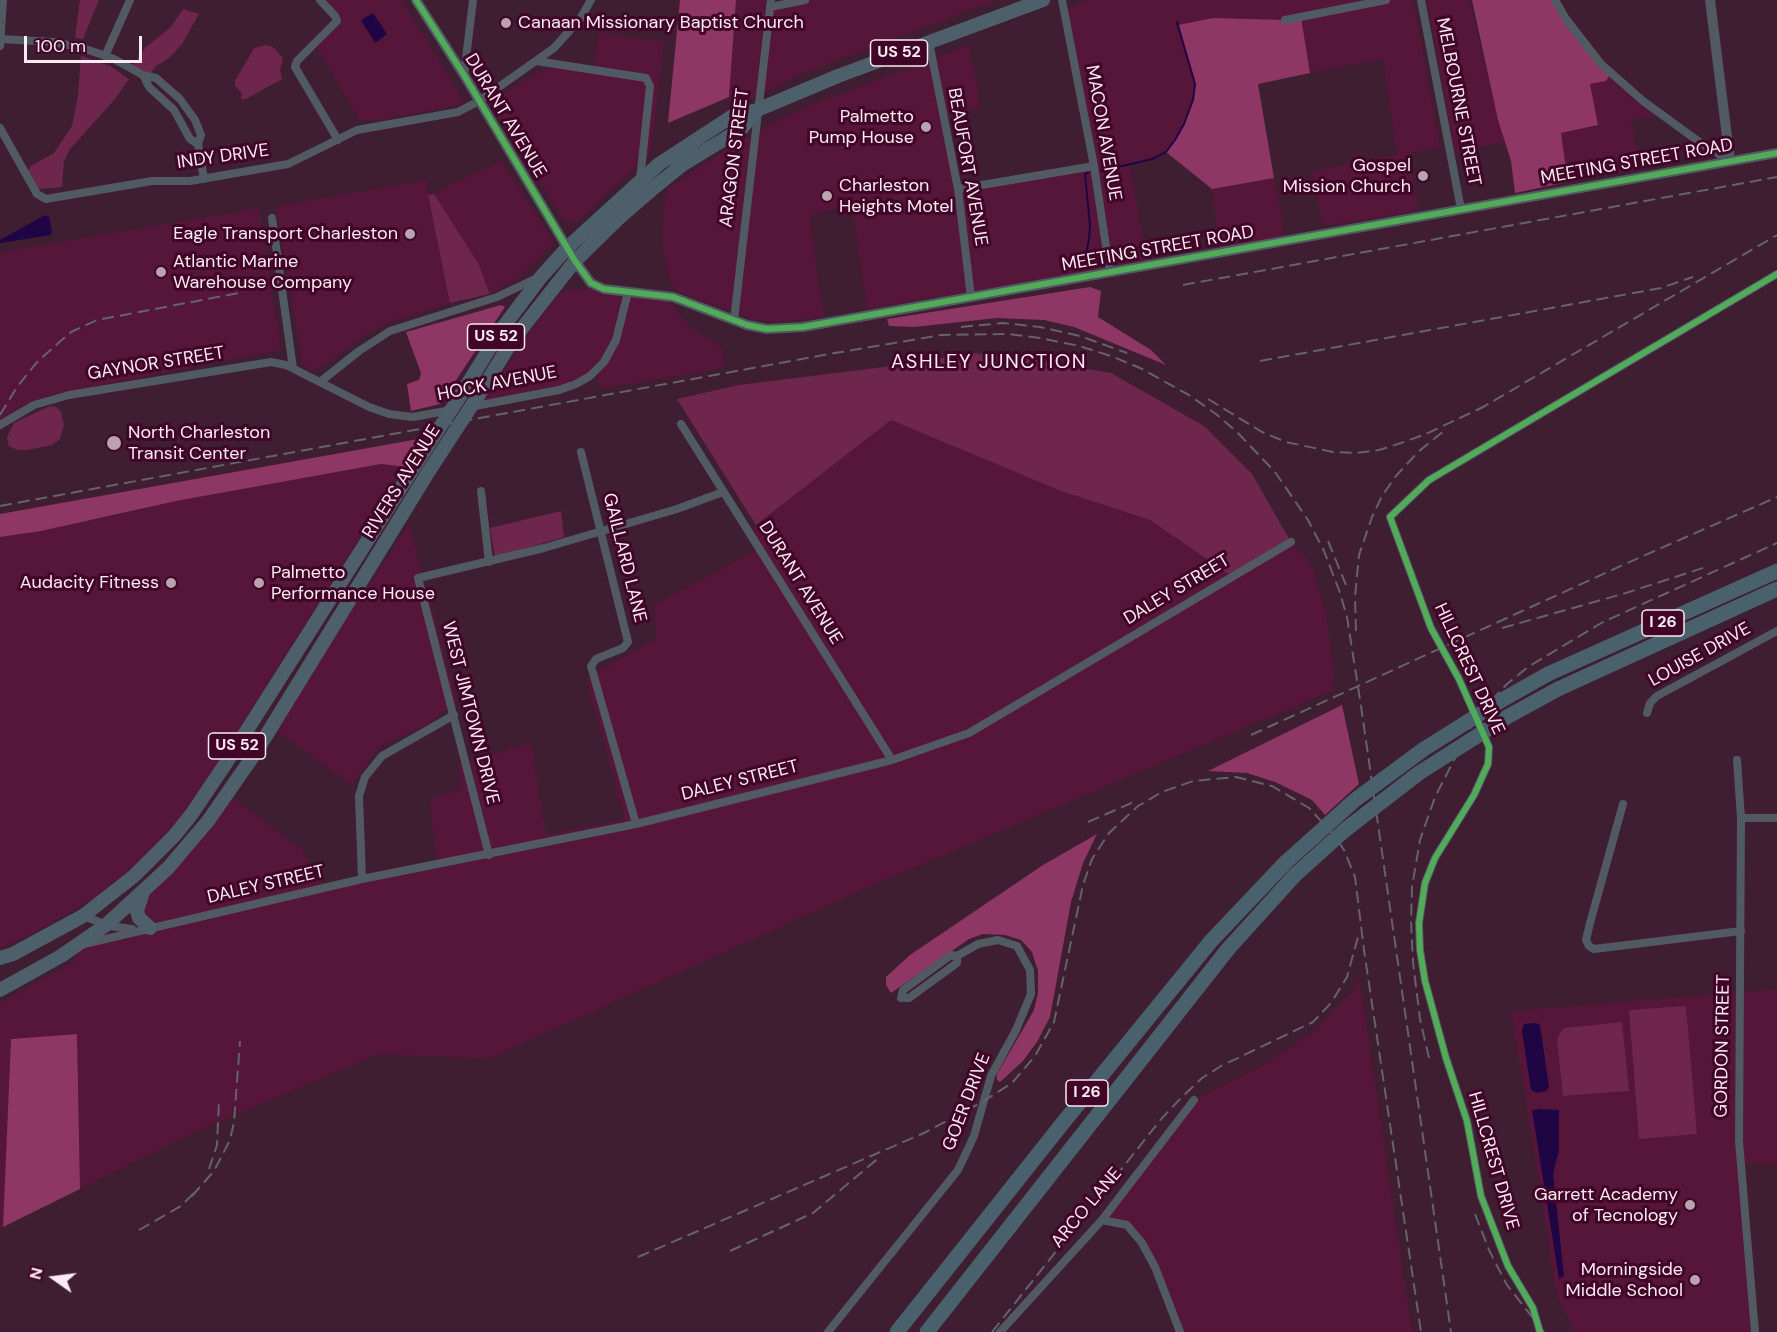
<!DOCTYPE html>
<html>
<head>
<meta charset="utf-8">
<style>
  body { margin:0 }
  #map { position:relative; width:1777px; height:1332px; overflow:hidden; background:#3f1e31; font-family:"DM Sans",sans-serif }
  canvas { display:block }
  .north { position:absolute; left:24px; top:1248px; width:60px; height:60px; -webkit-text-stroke:4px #410528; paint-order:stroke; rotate:284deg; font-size:16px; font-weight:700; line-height:24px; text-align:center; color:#faeaf1 }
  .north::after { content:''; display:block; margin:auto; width:21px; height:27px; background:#faeaf1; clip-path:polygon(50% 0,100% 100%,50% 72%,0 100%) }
  .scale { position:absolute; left:24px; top:36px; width:118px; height:27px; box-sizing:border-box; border:3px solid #faeaf1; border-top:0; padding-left:8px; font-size:18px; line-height:21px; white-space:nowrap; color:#faeaf1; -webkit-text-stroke:4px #410528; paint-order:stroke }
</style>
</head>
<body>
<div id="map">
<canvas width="1777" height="1332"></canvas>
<div class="north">N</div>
<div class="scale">100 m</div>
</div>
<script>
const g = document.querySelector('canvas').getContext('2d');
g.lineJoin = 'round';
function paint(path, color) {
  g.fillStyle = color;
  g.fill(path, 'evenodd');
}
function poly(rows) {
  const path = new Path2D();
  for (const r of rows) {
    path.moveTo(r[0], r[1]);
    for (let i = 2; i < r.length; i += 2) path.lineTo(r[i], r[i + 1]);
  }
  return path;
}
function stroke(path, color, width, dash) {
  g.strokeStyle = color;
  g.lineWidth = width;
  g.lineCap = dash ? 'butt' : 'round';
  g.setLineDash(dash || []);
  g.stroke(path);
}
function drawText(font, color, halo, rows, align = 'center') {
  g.font = font + ' "DM Sans",sans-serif';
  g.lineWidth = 6;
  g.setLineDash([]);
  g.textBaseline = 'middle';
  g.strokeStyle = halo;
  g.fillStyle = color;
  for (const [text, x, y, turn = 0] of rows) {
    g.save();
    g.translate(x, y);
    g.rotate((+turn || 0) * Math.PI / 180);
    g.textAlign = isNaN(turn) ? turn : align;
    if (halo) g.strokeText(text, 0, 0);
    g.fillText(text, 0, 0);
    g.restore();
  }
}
const built = poly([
  [323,0,402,0,464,101,462,104,380,120,360,120,317,48,341,21,341,19],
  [736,0,771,0,770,6,805,0,997,0,804,73,732,108,729,97],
  [1090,0,1413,0,1440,147,1409,153,1418,211,1323,226,1312,171,1397,155,1383,59,1310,73,1301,17,1285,20,1178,25,1195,84,1191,109,1175,140,1166,152,1152,159,1130,164,1147,262,867,309,852,205,810,215,818,283,825,317,778,322,755,320,678,292,670,281,662,243,664,208,667,189,734,144,789,115,819,102,969,45,981,108,943,115,958,189,1093,166,1064,10],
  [1427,0,1469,0,1505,142,1455,153],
  [599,32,664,41,651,152,578,221,565,222,489,102,536,74,556,64,593,69],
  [1612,73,1663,115,1631,120,1640,169,1568,182,1561,133,1598,125,1590,84,1606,81],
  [501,161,554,242,519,278,490,294,478,263,434,194,449,185],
  [1274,178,1285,236,1220,248,1212,189],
  [426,180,450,303,390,322,366,334,323,366,312,370,306,368,302,363,276,206],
  [259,208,281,350,50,395,20,407,0,421,0,252],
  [594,285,664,296,691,328,722,347,725,368,600,389,598,370,583,381,482,404,527,336,559,294,568,289,582,290],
  [891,420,1061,491,1150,520,1233,577,1291,542,1302,552,1314,571,1326,615,1334,669,1331,691,871,886,488,1059,379,1054,195,1132,80,1189,77,1034,12,1039,3,1227,0,1229,0,1003,75,961,75,946,159,927,144,914,143,909,147,898,202,840,233,798,301,849,327,889,437,865,430,799,461,789,458,765,531,743,546,835,625,819,586,678,656,639,654,605,758,549,748,532],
  [381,464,398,466,401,472,189,808,142,859,93,899,34,933,0,948,0,537,109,517,176,501],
  [409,524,457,702,425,726,380,746,352,785,276,730,323,654],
  [1359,977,1412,1332,1180,1332,1155,1267,1127,1225,1102,1220,1194,1100,1262,1066,1315,1031,1353,991],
  [1777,989,1777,1164,1741,1163,1755,1332,1575,1332,1557,1296,1511,1011]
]);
const green = poly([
  [80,0,99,0,83,39,75,38],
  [183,9,199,14,182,44,169,58,156,66,151,73,144,71,133,65,146,47,171,27],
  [266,45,273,47,283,58,280,70,282,79,246,99,241,99,242,93,235,86,235,81,254,48],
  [81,56,110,66,129,79,115,99,70,149,64,161,62,187,39,189,36,187,28,172,31,166,54,153,72,126,78,95],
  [434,194,478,263,490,294,450,303,428,195],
  [972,353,1031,359,1111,373,1204,426,1252,474,1291,542,1233,577,1150,520,1061,491,891,420,756,525,677,399,739,385,884,367],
  [50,406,56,407,61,412,64,425,60,439,52,445,27,450,17,450,9,446,7,437,14,423],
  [561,511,564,537,495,557,490,528],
  [1686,1006,1697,1134,1639,1139,1629,1010],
  [1622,1022,1629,1091,1563,1096,1557,1040,1560,1033,1564,1028]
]);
const forest = poly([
  [680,0,736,0,729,97,668,123],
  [1472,0,1555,0,1611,73,1606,81,1590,84,1598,125,1561,133,1568,182,1515,193,1511,161,1498,120],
  [1301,17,1310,73,1258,84,1274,178,1212,189,1166,152,1175,140,1184,123,1193,100,1195,84,1178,25,1213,18,1285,20],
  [1090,287,1101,291,1098,317,1151,350,1166,365,1074,327,1044,320,997,318,914,327,889,326,887,319],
  [501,305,505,307,440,404,411,411,407,384,419,380,421,373,406,332],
  [424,438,404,469,398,466,381,464,176,501,41,531,0,537,0,514],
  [1342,705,1359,784,1325,815,1312,800,1275,782,1247,773,1208,771],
  [1097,834,1083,863,1071,902,1050,1017,1037,1042,1023,1061,1000,1082,997,1080,997,1074,1034,1010,1038,993,1038,971,1032,952,1021,940,1005,935,983,934,969,939,891,993,886,985,886,977,910,955,1043,865],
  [77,1034,80,1189,3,1227,11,1039]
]);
const water = poly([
  [373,13,387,34,375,43,361,20],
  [45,215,49,217,52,231,51,235,0,243,0,240],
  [1536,1023,1540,1025,1549,1087,1546,1091,1537,1093,1531,1090,1522,1031,1524,1024],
  [1541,1109,1559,1110,1559,1150,1553,1174,1564,1276,1559,1279,1532,1110]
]);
const stream = poly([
  [1101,171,1152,159,1166,152,1175,140,1184,124,1193,100,1195,84,1177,22],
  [1076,268,1075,263,1086,254,1089,239,1090,225,1085,174,1088,173]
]);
const minor = poly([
  [320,0,335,16,337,21,297,61,295,67,338,140],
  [1062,0,1094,166,1110,273],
  [1421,0,1461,209],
  [1555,0,1566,19,1601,64,1643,101,1698,141,1730,161],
  [770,7,805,0],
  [1285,20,1386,0],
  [0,39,53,42,83,48,114,59,143,75,156,78,180,99,195,120,201,135,198,144,204,179],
  [929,42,958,189,971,297],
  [0,46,3,0],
  [105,56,130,0],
  [536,61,646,78,650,86,640,180],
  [143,75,149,87,174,110,190,139,198,144],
  [464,75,473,0],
  [0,128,37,194,46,199,152,181,190,181,288,164,357,130,458,112,479,101,554,48,580,19,591,0],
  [958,189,1094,166],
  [272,218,293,368],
  [734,320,771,0],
  [320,382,359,351,390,331,497,297,537,278],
  [470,407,559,390,576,384,590,376,604,362,616,340,628,292],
  [681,424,892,760],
  [0,425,34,405,69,395,271,362,286,365,369,407,389,414,413,417,451,410],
  [581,452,628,642,623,648,596,659,591,666,636,824],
  [481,491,489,562],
  [1647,713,1650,703,1657,696,1777,631],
  [1737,760,1741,818,1739,1141,1755,1332],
  [1623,804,1590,923,1586,940,1589,946,1594,949,1741,931],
  [1741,818,1777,818],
  [489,855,418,578,544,548,677,509,723,492],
  [362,879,359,796,365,777,382,756,454,715],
  [83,916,110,926,132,929],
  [84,944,362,879,636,824,892,760,969,733,1291,542],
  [1102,1220,1127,1225,1142,1243,1155,1267,1180,1332],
  [828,1332,958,1170,974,1136,991,1076,1016,1030,1031,994,1030,970,1017,946,998,940,978,944,957,956,951,955,903,990,901,998,909,998,957,963,957,956],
  [1000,1332,1102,1220,1194,1100],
  [1540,1332,1533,1308,1508,1266,1481,1196,1467,1121,1446,1058,1425,981,1420,950,1419,923,1425,883,1435,858,1474,795,1488,764,1489,747,1459,679,1431,628,1390,517,1429,480,1777,274]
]);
const tertiary = poly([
  [416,0,464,75,575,261,591,283,604,289,673,297,747,325,767,329,803,327,1777,153],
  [1710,0,1730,161]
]);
const primary = poly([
  [478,396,512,341,575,261,619,218,656,186,682,165,741,129,757,110],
  [457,401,501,330,541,277,567,248,659,164,734,115,757,110,838,76,1043,0],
  [143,892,137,911,139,918,150,928],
  [0,958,13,954,83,916,134,876,174,836,191,815,228,760,411,472],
  [0,990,61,956,106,925,168,868,208,821,256,752,429,471]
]);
const motorway = poly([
  [1548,674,1777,571],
  [1558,689,1777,589],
  [897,1332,1062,1124,1211,941,1286,862],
  [927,1332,1228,949,1295,875]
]);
const rail = poly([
  [1183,285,1777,177],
  [961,327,1003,323,1040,327,1080,336,1127,353],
  [1260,361,1661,288,1693,277],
  [1208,399,1262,432,1286,442,1333,452,1355,453,1379,450,1401,443,1426,434,1485,406],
  [1478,410,1777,235],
  [0,415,17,387,38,361,71,332,97,320,244,292],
  [0,506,829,354,941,335,1008,334,1040,338,1079,346,1111,356,1140,368,1189,395,1216,414,1237,432,1275,472,1308,520,1324,551,1339,590,1347,617,1361,706,1451,1332],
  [1328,541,1346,585],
  [1502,628,1626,593,1709,566],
  [1356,631,1355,597,1359,555,1372,517,1382,496,1396,476,1418,452,1445,430],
  [1251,735,1625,564,1777,497],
  [1088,822,1136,801],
  [1429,1058,1420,1019,1413,962,1411,921,1412,887,1420,840,1435,797,1476,717,1507,684,1528,667,1603,622,1777,543],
  [209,1169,217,1145,219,1101],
  [192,1196,214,1171,230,1140,234,1122,240,1041],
  [1475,1214,1489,1250,1507,1285,1544,1332],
  [139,1230,181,1206,197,1190],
  [730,1251,813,1213,881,1156],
  [638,1257,924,1133,984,1101,1012,1083,1035,1056,1054,1022,1083,885,1092,859,1109,833,1138,806,1162,792,1193,781,1236,777,1272,786,1309,808,1334,835,1344,850,1355,877,1364,950,1421,1332],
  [992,1332,1162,1118,1182,1097,1202,1078,1221,1066,1313,1022,1331,1003,1347,977,1358,937]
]);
const primaryBridge = poly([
  [429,471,478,396],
  [411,472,457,401]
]);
const motorwayBridge = poly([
  [1286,862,1355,800,1424,749,1502,700,1548,674],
  [1295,875,1345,830,1419,773,1507,717,1558,689]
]);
const cycleway = poly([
  [416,0,464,75,575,261,591,283,604,289,673,297,747,325,767,329,803,327,1777,153],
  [1540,1332,1533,1308,1508,1266,1481,1196,1467,1121,1446,1058,1425,981,1420,950,1419,923,1425,883,1435,858,1474,795,1488,764,1489,747,1459,679,1431,628,1390,517,1429,480,1777,274]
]);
const markers = [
  [506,23,6,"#b9a3ae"],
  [926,127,6,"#b9a3ae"],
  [1423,176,6,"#b9a3ae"],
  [827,196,6,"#b9a3ae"],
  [410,234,6,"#b9a3ae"],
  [161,272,6,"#b9a3ae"],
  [114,443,8,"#b9a3ae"],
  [171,583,6,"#b9a3ae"],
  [259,583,6,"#b9a3ae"],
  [1690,1205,6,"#b9a3ae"],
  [1695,1280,6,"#b9a3ae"]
];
const shields = [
  [899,53,57],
  [496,337,57],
  [1663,623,42],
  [237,746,57],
  [1087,1093,42]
];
const shieldNames = [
  ["US 52",899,53],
  ["US 52",496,337],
  ["I 26",1663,623],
  ["US 52",237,746],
  ["I 26",1087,1093]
];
const poiNames = [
  ["Canaan Missionary Baptist Church",518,23,"left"],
  ["Palmetto",914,117],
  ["Pump House",914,138],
  ["Gospel",1411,166],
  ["Mission Church",1411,187],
  ["Charleston",839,186,"left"],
  ["Heights Motel",839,207,"left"],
  ["Eagle Transport Charleston",398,234],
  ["Atlantic Marine",173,262,"left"],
  ["Warehouse Company",173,283,"left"],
  ["North Charleston",128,433,"left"],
  ["Transit Center",128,454,"left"],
  ["Palmetto",271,573,"left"],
  ["Performance House",271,594,"left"],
  ["Audacity Fitness",159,583],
  ["Garrett Academy",1678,1195],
  ["of Tecnology",1678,1216],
  ["Morningside",1683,1270],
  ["Middle School",1683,1291]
];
const streetNames = [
  ["MELBOURNE STREET",1458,102,79],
  ["DURANT AVENUE",505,116,59],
  ["MACON AVENUE",1103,133,80],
  ["INDY DRIVE",223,157,-8],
  ["ARAGON STREET",735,158,-83],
  ["MEETING STREET ROAD",1637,162,-10],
  ["BEAUFORT AVENUE",967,167,80],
  ["MEETING STREET ROAD",1158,249,-10],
  ["GAYNOR STREET",156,364,-9],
  ["HOCK AVENUE",497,384,-11],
  ["RIVERS AVENUE",402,482,-58],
  ["GAILLARD LANE",624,558,76],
  ["DURANT AVENUE",800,583,58],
  ["DALEY STREET",1177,590,-31],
  ["LOUISE DRIVE",1700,655,-29],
  ["HILLCREST DRIVE",1469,669,65],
  ["WEST JIMTOWN DRIVE",470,713,76],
  ["DALEY STREET",740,781,-14],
  ["DALEY STREET",266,885,-13],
  ["GORDON STREET",1723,1046,-89],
  ["GOER DRIVE",967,1102,-69],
  ["HILLCREST DRIVE",1493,1161,74],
  ["ARCO LANE",1087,1208,-50]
];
const neighbourhoodNames = [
  ["ASHLEY JUNCTION",989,363]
];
paint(built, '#551639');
paint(green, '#6f264d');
paint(forest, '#8e3664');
paint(water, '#1f0544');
stroke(stream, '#1f0544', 2);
stroke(minor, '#515a63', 8);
stroke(tertiary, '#515a63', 10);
stroke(primary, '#4d5f6b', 14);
stroke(motorway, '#49606d', 15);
stroke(rail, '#64636c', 2, [12, 6]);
stroke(primaryBridge, '#4d5f6b', 14);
stroke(motorwayBridge, '#49606d', 15);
stroke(cycleway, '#51ab58', 6);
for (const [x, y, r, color] of markers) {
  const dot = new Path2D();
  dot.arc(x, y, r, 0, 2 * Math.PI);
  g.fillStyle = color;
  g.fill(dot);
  stroke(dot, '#410528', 2);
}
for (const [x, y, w] of shields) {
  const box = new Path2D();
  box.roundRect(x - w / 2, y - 13, w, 26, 4.5);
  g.fillStyle = '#410528';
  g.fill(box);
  stroke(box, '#faeaf1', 1.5);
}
drawText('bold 16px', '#faeaf1', null, shieldNames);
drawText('18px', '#faeaf1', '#410528', poiNames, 'right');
drawText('18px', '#faeaf1', '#410528', streetNames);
g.letterSpacing = '1.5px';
drawText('20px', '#faeaf1', '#410528', neighbourhoodNames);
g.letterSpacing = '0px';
</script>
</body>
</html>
